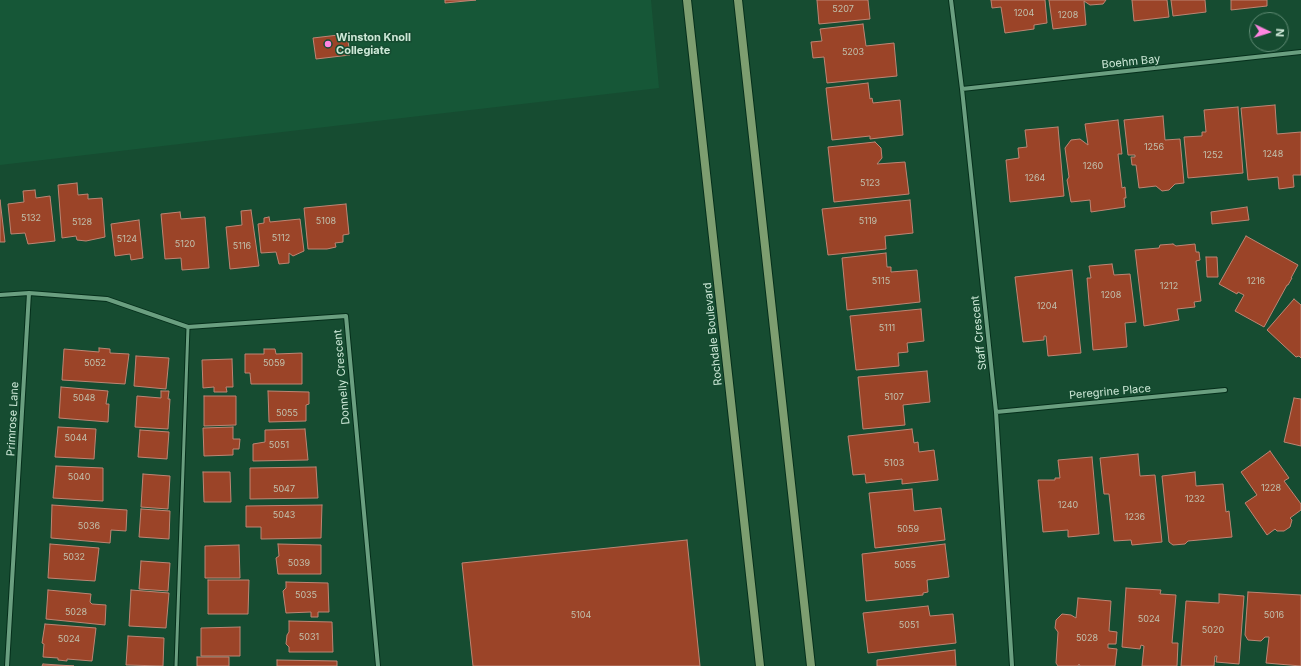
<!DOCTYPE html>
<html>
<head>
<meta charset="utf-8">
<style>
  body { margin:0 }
  #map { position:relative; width:1301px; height:666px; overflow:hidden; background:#164c31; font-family:Inter,sans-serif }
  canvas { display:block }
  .north { position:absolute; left:1249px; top:12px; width:40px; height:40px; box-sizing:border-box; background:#164c31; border:1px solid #608b74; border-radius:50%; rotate:94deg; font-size:11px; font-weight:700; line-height:16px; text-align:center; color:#cee9d8 }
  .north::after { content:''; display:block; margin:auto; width:14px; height:18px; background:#fe85e0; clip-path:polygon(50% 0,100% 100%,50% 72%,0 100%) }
</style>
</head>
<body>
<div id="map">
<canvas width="1301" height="666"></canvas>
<div class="north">N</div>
</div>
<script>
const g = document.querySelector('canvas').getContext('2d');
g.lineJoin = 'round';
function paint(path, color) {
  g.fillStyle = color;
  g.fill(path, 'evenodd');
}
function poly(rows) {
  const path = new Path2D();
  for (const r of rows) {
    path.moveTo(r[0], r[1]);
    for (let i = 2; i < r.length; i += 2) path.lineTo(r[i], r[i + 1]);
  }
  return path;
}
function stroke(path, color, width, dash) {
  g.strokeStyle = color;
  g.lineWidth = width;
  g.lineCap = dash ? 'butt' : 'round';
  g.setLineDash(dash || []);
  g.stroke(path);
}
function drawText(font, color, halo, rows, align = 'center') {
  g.font = font + ' Inter,sans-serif';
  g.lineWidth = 3;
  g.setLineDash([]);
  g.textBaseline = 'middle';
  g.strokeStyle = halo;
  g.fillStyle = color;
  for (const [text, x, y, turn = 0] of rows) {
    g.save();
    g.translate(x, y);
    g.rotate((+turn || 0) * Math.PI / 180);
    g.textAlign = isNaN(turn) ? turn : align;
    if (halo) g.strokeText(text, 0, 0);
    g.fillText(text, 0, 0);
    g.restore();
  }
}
const built = poly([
  [0,0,651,0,659,88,0,165]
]);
const building = poly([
  [445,0,476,0,445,3,445,0],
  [817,0,868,0,870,19,819,24,817,0],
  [991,0,1045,0,1047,23,1034,25,1034,29,1005,33,1001,7,992,8,991,0],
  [1049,0,1106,0,1103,4,1090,5,1084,1,1086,25,1053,29,1049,0],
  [1132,0,1167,0,1169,17,1134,21,1132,0],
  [1171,0,1205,0,1206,12,1173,16,1171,0],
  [1231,0,1267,0,1267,6,1231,10,1231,0],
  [863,24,866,46,894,43,897,76,827,83,824,57,813,58,811,42,822,41,820,29,863,24],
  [347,34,350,55,316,59,313,38,347,34],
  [868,83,870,99,872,98,873,103,900,100,903,135,870,139,870,136,832,140,826,88,868,83],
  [1275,105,1277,134,1301,132,1301,175,1293,175,1294,187,1279,189,1278,177,1248,180,1241,108,1275,105],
  [1238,107,1243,173,1188,178,1184,137,1202,136,1202,132,1206,132,1204,110,1238,107],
  [1163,116,1165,140,1180,139,1184,183,1175,184,1169,190,1162,191,1156,186,1139,188,1136,165,1132,165,1131,157,1135,157,1135,155,1128,155,1124,120,1163,116],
  [1118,120,1122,154,1118,154,1122,188,1125,187,1126,198,1124,198,1125,207,1091,212,1090,200,1071,202,1067,180,1069,177,1065,148,1071,140,1080,139,1088,145,1085,124,1118,120],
  [1058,127,1064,196,1010,202,1006,160,1019,158,1018,148,1027,147,1025,130,1058,127],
  [875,142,881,148,882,158,877,164,905,162,909,194,834,202,828,147,875,142],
  [77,183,78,195,88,194,88,199,102,198,105,237,86,241,77,240,76,236,62,238,58,185,77,183],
  [35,190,36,198,50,196,55,241,28,244,25,233,11,234,8,204,24,202,23,191,35,190],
  [0,200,5,242,0,242,0,200],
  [910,200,913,233,885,236,886,249,828,255,822,209,910,200],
  [346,204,349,234,343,235,343,242,335,243,336,247,327,249,308,249,304,208,346,204],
  [1247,207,1249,220,1212,224,1211,212,1247,207],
  [251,210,259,266,230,269,226,227,242,225,241,211,251,210],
  [180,212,181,219,205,217,209,268,182,270,181,258,165,259,161,214,180,212],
  [269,217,270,222,300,219,304,251,293,256,289,253,289,263,279,264,276,252,261,253,258,224,264,223,264,218,269,217],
  [139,220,143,258,131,260,130,254,115,256,111,224,139,220],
  [1246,236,1298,265,1291,278,1292,278,1288,285,1287,285,1264,327,1235,311,1244,295,1238,292,1237,294,1219,284,1246,236],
  [1173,244,1176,246,1195,244,1196,252,1199,252,1200,260,1196,261,1201,301,1194,302,1195,307,1177,309,1179,320,1144,326,1135,250,1159,248,1160,245,1173,244],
  [886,253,887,267,891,267,891,272,917,270,920,302,847,310,842,258,886,253],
  [1206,257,1217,257,1218,277,1207,277,1206,257],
  [1112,264,1114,275,1130,274,1136,322,1125,323,1127,347,1093,350,1087,278,1091,278,1089,266,1112,264],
  [1072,270,1081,353,1048,356,1046,336,1044,336,1044,340,1023,342,1015,277,1072,270],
  [1294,299,1301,305,1301,358,1299,356,1296,357,1267,330,1294,299],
  [921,309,924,341,907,343,908,352,898,353,899,366,856,370,850,316,921,309],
  [99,348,110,349,110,353,129,354,125,384,62,380,64,349,99,352,99,348],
  [264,349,275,349,276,354,302,353,302,384,251,384,250,373,245,373,245,354,264,354,264,349],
  [136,356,169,358,166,389,134,386,136,356],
  [232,359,233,387,226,387,227,392,214,392,214,387,203,388,202,360,232,359],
  [927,371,930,402,903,405,905,425,863,429,858,377,927,371],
  [61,387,108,391,106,404,109,404,108,422,59,418,61,387],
  [161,391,169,391,168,399,170,399,168,429,135,427,137,396,161,398,161,391],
  [268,391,309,392,309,404,306,405,306,421,269,422,268,391],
  [204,396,236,396,236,425,204,426,204,396],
  [1294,398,1301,399,1301,446,1284,442,1294,398],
  [58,427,96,429,94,459,55,457,58,427],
  [233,427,233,439,240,439,239,449,233,449,233,455,204,456,203,428,233,427],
  [305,429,308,460,253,461,253,444,265,442,265,430,305,429],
  [912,429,914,443,918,442,919,452,934,450,938,480,902,484,902,479,866,483,865,474,853,475,848,436,912,429],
  [140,430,169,432,167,459,138,457,140,430],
  [1270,451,1289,478,1284,481,1301,504,1301,510,1290,518,1292,520,1290,527,1284,531,1277,531,1275,529,1267,535,1245,503,1257,495,1241,472,1270,451],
  [1138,454,1140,476,1155,475,1162,542,1132,545,1131,540,1114,541,1109,494,1104,494,1100,458,1138,454],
  [1092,457,1099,534,1068,537,1068,530,1043,532,1038,480,1055,480,1055,478,1060,478,1058,460,1092,457],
  [56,466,103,468,103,501,53,498,56,466],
  [316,467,318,498,250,499,250,468,316,467],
  [203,472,230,472,231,502,204,502,203,472],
  [1195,472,1196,486,1223,484,1226,512,1229,511,1232,537,1188,541,1185,544,1173,545,1169,542,1162,476,1195,472],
  [143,474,170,476,168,509,141,507,143,474],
  [912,489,914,511,941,508,945,540,875,548,869,493,912,489],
  [52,505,127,510,126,531,111,530,110,543,51,538,52,505],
  [322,505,321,538,261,539,261,527,246,527,246,506,322,505],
  [141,509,170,511,169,539,139,537,141,509],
  [687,540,700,666,473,666,462,563,687,540],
  [50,544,99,548,95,581,48,578,50,544],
  [278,544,321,545,321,574,278,574,276,558,279,556,278,544],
  [945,544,949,577,927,580,928,592,923,593,923,595,866,601,862,554,945,544],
  [239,545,240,578,205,578,205,546,239,545],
  [141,561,170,563,168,591,139,589,141,561],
  [208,580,249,580,248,614,208,614,208,580],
  [286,582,328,583,329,612,318,612,318,617,311,617,311,612,286,613,283,591,286,588,286,582],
  [1126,588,1161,590,1160,594,1176,595,1172,643,1178,643,1177,666,1142,666,1144,646,1141,645,1140,649,1122,647,1126,588],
  [48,590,91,594,90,602,92,604,106,605,105,625,46,619,48,590],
  [131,590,169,593,166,628,129,626,131,590],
  [1248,592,1301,595,1301,666,1266,663,1269,637,1265,637,1261,641,1248,640,1245,635,1248,592],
  [1219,594,1244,596,1239,664,1216,662,1217,656,1215,656,1214,666,1181,666,1186,601,1219,603,1219,594],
  [1078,598,1111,601,1109,631,1117,632,1116,644,1108,644,1108,648,1117,649,1115,666,1080,666,1079,664,1078,666,1058,666,1056,663,1058,632,1055,628,1056,620,1062,614,1071,615,1076,618,1078,598],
  [928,606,930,616,953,614,956,643,868,653,863,613,928,606],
  [289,621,332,622,333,652,289,652,289,647,286,644,287,635,289,632,289,621],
  [45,624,96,628,92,661,67,659,67,661,58,660,58,658,43,657,44,644,42,643,45,624],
  [240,627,240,656,201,656,201,628,240,627],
  [128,636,164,638,163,666,126,665,128,636],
  [955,650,956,666,877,666,877,660,955,650],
  [197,657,229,657,229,666,197,666,197,657],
  [277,660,337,661,337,666,277,666,277,660],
  [43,664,74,666,42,666,43,664]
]);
const service = poly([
  [176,666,188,327]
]);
const minor = poly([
  [951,0,962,89,996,412,1012,666],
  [962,89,1301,52],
  [0,295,29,293,107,299,188,327,346,316,378,666],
  [996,412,1225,390],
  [7,666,29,293]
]);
const secondary = poly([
  [687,0,760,666],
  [738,0,811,666]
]);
const markers = [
  [328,44,4,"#fe85e0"]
];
const numberNames = [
  ["5207",843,9],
  ["1204",1024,13],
  ["1208",1068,15],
  ["5203",853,52],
  ["1256",1154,147],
  ["1248",1273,154],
  ["1252",1213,155],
  ["1260",1093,166],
  ["1264",1035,178],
  ["5123",870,183],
  ["5132",31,218],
  ["5108",326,221],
  ["5119",868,221],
  ["5128",82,222],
  ["5112",281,238],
  ["5124",127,239],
  ["5120",185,244],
  ["5116",242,246],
  ["5115",881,281],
  ["1216",1256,281],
  ["1212",1169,286],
  ["1208",1111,295],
  ["1204",1047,306],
  ["5111",887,328],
  ["5052",95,363],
  ["5059",274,363],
  ["5107",894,397],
  ["5048",84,398],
  ["5055",287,413],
  ["5044",76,438],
  ["5051",279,445],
  ["5103",894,463],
  ["5040",79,477],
  ["1228",1271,488],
  ["5047",284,489],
  ["1232",1195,499],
  ["1240",1068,505],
  ["5043",284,515],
  ["1236",1135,517],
  ["5036",89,526],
  ["5059",908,529],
  ["5032",74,557],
  ["5039",299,563],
  ["5055",905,565],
  ["5035",306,595],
  ["5028",76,612],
  ["5104",581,615],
  ["5016",1274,615],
  ["5024",1149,619],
  ["5051",909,625],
  ["5020",1213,630],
  ["5031",309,637],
  ["5028",1087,638],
  ["5024",69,639]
];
const poiNames = [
  ["Winston Knoll",336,38],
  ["Collegiate",336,51]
];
const streetNames = [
  ["Boehm Bay",1131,62,-6],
  ["Staff Crescent",979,333,-96],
  ["Rochdale Boulevard",713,334,-96],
  ["Donnelly Crescent",342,377,-95],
  ["Peregrine Place",1110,392,-5],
  ["Primrose Lane",13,419,-87]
];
paint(built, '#165737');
paint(building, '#9b4428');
stroke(building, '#bd8574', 1);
stroke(service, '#052f1b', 5);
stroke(minor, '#052f1b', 6);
stroke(secondary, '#052f1b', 10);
stroke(service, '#6a9f80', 3);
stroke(minor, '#6a9f80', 4);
stroke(secondary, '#7d9e70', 8);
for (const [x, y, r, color] of markers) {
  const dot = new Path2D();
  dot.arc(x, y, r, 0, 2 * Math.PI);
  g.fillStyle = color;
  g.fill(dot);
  stroke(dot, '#164c31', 1.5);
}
drawText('9px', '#c1c0ac', null, numberNames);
drawText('bold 11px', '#cee9d8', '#164c31', poiNames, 'left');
drawText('11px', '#cee9d8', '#164c31', streetNames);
</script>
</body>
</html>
